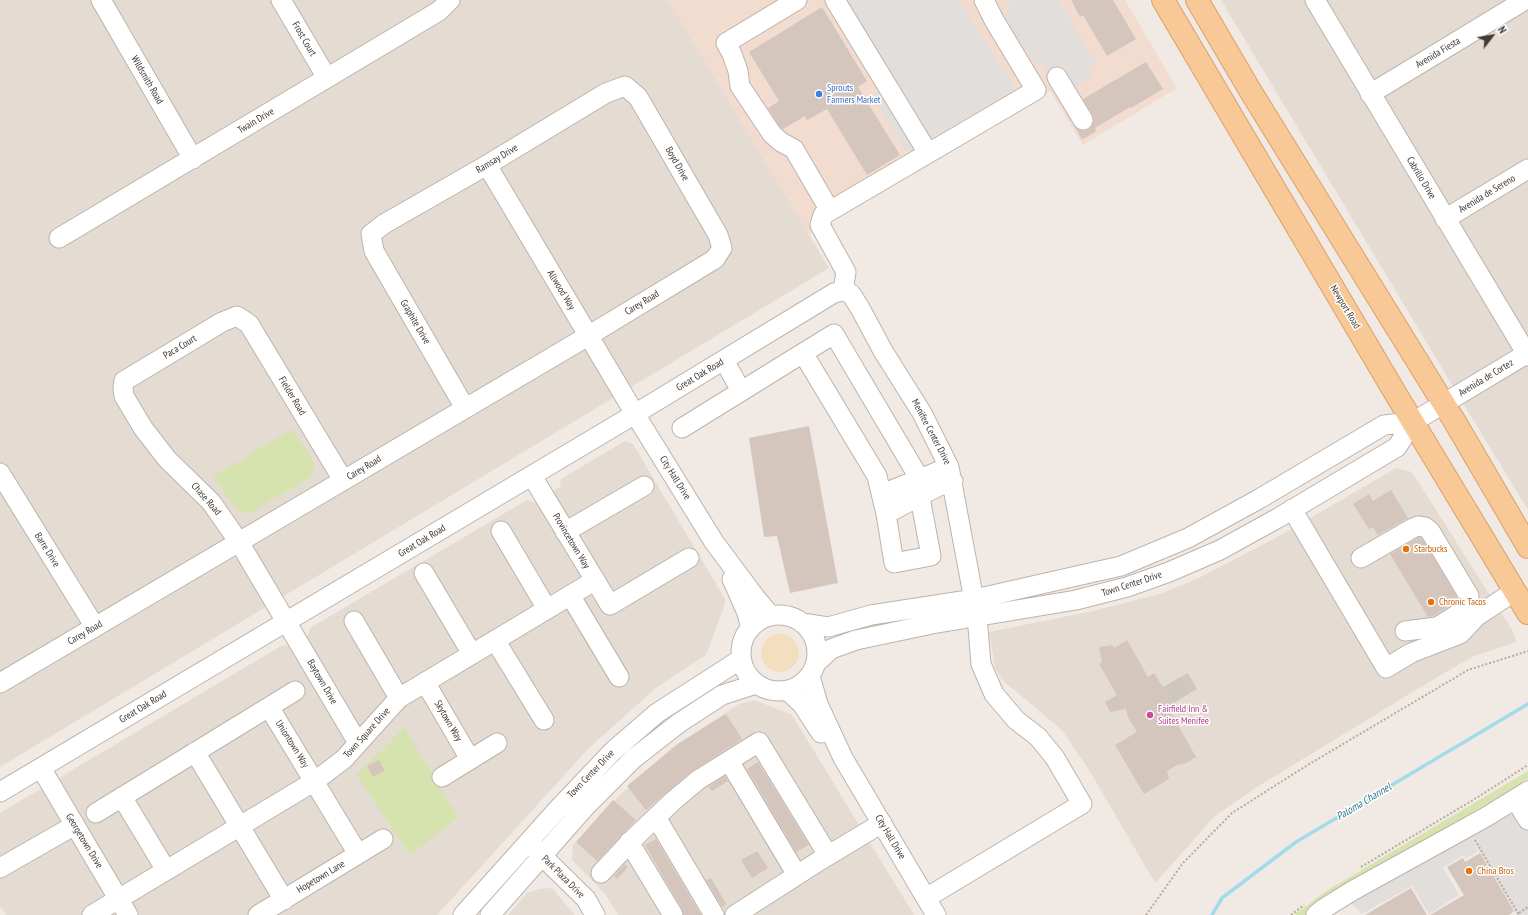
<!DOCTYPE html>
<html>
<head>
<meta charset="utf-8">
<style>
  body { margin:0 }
  #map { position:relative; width:1528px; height:915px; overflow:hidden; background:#f1eae4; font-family:"PT Sans Narrow",sans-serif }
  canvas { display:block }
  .north { position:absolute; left:1472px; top:16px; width:40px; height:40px; -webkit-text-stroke:3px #fff; paint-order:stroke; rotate:59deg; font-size:11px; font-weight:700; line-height:16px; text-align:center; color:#423a34 }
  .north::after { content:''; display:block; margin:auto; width:14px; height:18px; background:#423a34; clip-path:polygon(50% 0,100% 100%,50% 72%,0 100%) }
</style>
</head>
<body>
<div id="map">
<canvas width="1528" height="915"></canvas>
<div class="north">N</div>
</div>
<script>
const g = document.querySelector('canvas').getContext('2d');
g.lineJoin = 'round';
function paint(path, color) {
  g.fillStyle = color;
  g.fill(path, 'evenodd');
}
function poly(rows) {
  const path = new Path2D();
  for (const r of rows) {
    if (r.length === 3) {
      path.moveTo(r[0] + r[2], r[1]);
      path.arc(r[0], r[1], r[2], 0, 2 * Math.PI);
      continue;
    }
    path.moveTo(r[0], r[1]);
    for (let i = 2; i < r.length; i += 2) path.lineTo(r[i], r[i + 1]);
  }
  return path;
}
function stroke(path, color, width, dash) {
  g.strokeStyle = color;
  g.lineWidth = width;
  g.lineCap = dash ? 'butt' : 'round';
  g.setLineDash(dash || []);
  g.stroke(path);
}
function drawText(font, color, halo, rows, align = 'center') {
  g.font = font + ' "PT Sans Narrow",sans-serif';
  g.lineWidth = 3;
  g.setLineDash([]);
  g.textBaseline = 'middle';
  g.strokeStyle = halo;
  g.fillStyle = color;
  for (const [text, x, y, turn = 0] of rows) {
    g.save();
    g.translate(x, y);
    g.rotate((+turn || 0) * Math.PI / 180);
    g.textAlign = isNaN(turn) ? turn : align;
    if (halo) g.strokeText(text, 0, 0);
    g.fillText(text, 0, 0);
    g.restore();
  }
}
const residential = poly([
  [0,0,668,0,829,268,0,767],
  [1221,0,1528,0,1528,510,1448,378],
  [625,441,633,444,725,599,725,604,706,655,657,687,589,748,437,915,6,915,0,906,0,813,281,646,289,645,308,635,310,628,527,500,534,502,560,487,561,479],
  [1396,468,1412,472,1512,630,1517,642,1474,656,1439,676,1257,787,1215,816,1155,883,1089,770,1062,730,1001,679,995,667,989,632,1093,611,1160,594,1199,578,1283,534],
  [754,700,792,715,914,915,618,915,606,895,572,860,573,845,619,796,672,748,739,704],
  [552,888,575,915,508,915,527,893,539,889]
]);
const commercial = poly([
  [668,0,1125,0,1177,88,1083,145,1050,91,809,235]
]);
const green = poly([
  [292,429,315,464,311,477,249,513,240,512,213,477],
  [404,727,458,817,410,855,356,774,389,744],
  [1528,771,1528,779,1328,899,1306,915,1294,915,1328,890]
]);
const sand = poly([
  [780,653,19]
]);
const parking = poly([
  [825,0,959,0,1015,89,906,152,873,96,881,90],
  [1014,0,1058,0,1096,63,1088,69,1092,78,1074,87,1061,64,1047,72,1042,65,1037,67,1028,50,1025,51,1004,18,1010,13,1006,5],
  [1520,790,1528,804,1528,915,1517,915,1467,830,1478,851,1466,858,1463,855,1443,868,1459,895,1429,914,1412,886,1362,914,1342,895,1462,822,1463,823]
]);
const stream = poly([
  [1212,915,1222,898,1296,842,1528,704]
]);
const building = poly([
  [1071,0,1113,0,1136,39,1107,56,1083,15,1080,17],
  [822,7,867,81,858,87,900,155,867,175,827,109,807,120,805,116,783,129,780,127,768,108,779,101,749,52],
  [1146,62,1163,89,1131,108,1130,107,1095,128,1096,131,1082,140,1075,127,1083,131,1088,130,1092,126,1094,120,1092,114,1083,99],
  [809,426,838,583,790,593,777,536,764,537,749,438],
  [1391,490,1408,518,1378,535,1373,527,1369,529,1353,504,1369,494,1373,501],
  [1419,537,1422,538,1458,599,1457,601,1433,616,1428,617,1390,554],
  [1127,640,1148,677,1154,673,1163,687,1188,673,1197,689,1167,706,1196,757,1186,763,1177,765,1167,771,1169,779,1144,794,1115,745,1137,732,1128,717,1126,709,1110,712,1105,702,1117,695,1099,664,1102,662,1099,647,1112,645,1114,648],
  [726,714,742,739,692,771,646,810,627,786,679,743],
  [379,760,385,771,373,777,367,766],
  [758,762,809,845,796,852,747,769],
  [725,776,728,781,712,791,708,787],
  [613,800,636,820,597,861,576,842],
  [656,839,701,915,684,915,682,909,645,845],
  [757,851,768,868,752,878,741,860],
  [1480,853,1514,911,1509,915,1430,915,1464,895,1447,867,1463,858,1465,862],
  [625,864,628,867,617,879,614,876],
  [711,878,726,904,722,907,706,880],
  [1411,888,1427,915,1365,915]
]);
const minorTunnel = poly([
  [1172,682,1182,698]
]);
const path = poly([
  [1475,840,1519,915],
  [1361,867,1478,797,1528,765],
  [1519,913,1528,907],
  [1146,915,1183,863,1232,813,1306,766,1468,670,1528,651],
  [1291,915,1304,905]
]);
const minor = poly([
  [101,0,193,159],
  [281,0,327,78],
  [797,0,726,43,732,54,738,71,740,86,772,134,781,142,794,149,830,211],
  [835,0,928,153],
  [1315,0,1528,356],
  [1057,77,1083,120],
  [1370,94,1525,0],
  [487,165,635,414,714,542,755,597,771,616],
  [1445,219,1528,169],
  [59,238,439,11,450,0],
  [843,291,851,294,860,308,883,351,922,413,949,467,977,616,981,664,994,694,1016,720,1038,737,1055,758,1082,804,926,898],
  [843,291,846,272,820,225,823,215,1036,90,994,20,984,0],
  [724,360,741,391],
  [682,428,803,353,877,476,886,514,894,563,931,556,915,471,834,334,803,353],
  [0,473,95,627],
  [532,476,610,605,689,558],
  [343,480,249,324,237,316,222,322,124,381,123,388,124,396,143,428,167,459,211,502,239,542,358,743],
  [882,494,949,467],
  [1292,509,1386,668,1411,653,1460,634,1477,616,1515,591],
  [886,514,937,487,953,481],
  [501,531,547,609],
  [565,532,644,486],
  [1361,558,1413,528,1418,526,1425,527,1430,531,1469,596,1469,602,1466,609,1437,627,1405,631],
  [424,573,472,654],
  [732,579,747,613,751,628],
  [570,595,619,677],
  [779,653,38],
  [354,621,399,698],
  [802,623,828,627,871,615,975,599,1121,566,1188,538,1259,499,1384,425,1413,422],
  [495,640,544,720],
  [816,663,831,649,856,640,932,624,1076,600,1127,587,1169,572,1220,550,1278,518,1397,447,1413,422,1528,353],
  [810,676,818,704,843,758,936,915],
  [425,682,470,759],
  [0,683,588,336,715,259,722,248,718,235,638,97,625,86,606,93,487,165,384,224,371,234,374,251,465,408],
  [788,691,802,704,821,733],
  [269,707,358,854],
  [195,752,284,900],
  [729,761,797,875],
  [41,768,128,915],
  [442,777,497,743],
  [0,792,625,420,834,293,843,291],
  [122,797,166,870],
  [1515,799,1528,820],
  [96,813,295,691],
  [656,817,714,915],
  [629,842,673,915],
  [533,847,586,899,595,915],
  [0,868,75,825],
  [601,873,633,839,673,801,698,780,759,742,828,855],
  [92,915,315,781,344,759,399,698,594,581],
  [258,915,383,839],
  [463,915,557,810,613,751,657,713,741,659],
  [490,915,586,806,633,759,679,723,722,695,756,684],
  [735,915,819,861,882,823],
  [1316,915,1323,909,1352,891,1486,817,1528,791]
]);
const major = poly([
  [1163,0,1397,396,1528,613],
  [1197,0,1251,92,1455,422,1528,547]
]);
const markers = [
  [819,94,4,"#3f7fe0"],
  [1406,549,4,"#e8710a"],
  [1431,602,4,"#e8710a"],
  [1150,715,4,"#d1479c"],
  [1469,871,4,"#e8710a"]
];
const streetNames = [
  ["Frost Court",304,39,60],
  ["Avenida Fiesta",1438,53,-31],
  ["Wildsmith Road",147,80,60],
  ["Twain Drive",256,121,-31],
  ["Ramsay Drive",497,159,-31],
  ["Boyd Drive",677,164,60],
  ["Cabrillo Drive",1421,178,59],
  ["Avenida de Sereno",1487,194,-31],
  ["Allwood Way",561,290,59],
  ["Carey Road",642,303,-31],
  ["Newport Road",1345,307,59],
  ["Graphite Drive",415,322,60],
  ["Paca Court",180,347,-31],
  ["Great Oak Road",700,375,-31],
  ["Avenida de Cortez",1486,378,-31],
  ["Fielder Road",292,396,59],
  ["Menifee Center Drive",931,432,62],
  ["Carey Road",364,468,-31],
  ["City Hall Drive",675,478,58],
  ["Chase Road",206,499,49],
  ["Great Oak Road",422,541,-31],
  ["Provincetown Way",571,541,59],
  ["Barre Drive",47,550,58],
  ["Town Center Drive",1132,584,-18],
  ["Carey Road",85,633,-30],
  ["Baytown Drive",322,682,60],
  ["Great Oak Road",143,707,-31],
  ["Skytown Way",448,721,60],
  ["Town Square Drive",367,733,-48],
  ["Uniontown Way",292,744,58],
  ["Town Center Drive",591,774,-46],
  ["City Hall Drive",890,837,59],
  ["Georgetown Drive",84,841,59],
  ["Hopetown Lane",321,877,-31],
  ["Park Plaza Drive",563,877,45]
];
const shopNames = [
  ["Sprouts",827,88],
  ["Farmers Market",827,100]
];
const foodNames = [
  ["Starbucks",1414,549],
  ["Chronic Tacos",1439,602],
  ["China Bros",1477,871]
];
const hotelNames = [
  ["Fairfield Inn &",1158,709],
  ["Suites Menifee",1158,721]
];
const waterNames = [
  ["Paloma Channel",1364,802,-31]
];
paint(residential, '#e4dbd2');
paint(commercial, '#f2dccf');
paint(green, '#d6e3ae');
paint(sand, '#f4dec0');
paint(parking, '#e1dedc');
stroke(stream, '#a2dceb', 3.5);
paint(building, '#d4c6bd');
stroke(minorTunnel, '#cec7c1', 19, [19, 10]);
stroke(minor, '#beb3aa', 21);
stroke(major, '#dba167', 24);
stroke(path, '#bca999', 2, [2, 2]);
stroke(minor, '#fff', 19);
stroke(major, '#f8c896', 22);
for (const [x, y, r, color] of markers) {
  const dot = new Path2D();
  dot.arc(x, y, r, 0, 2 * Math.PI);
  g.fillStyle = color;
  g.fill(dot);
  stroke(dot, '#fff', 1.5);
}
drawText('10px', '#423a34', '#fff', streetNames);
drawText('10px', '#366cbe', '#fff', shopNames, 'left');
drawText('10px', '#c56008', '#fff', foodNames, 'left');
drawText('10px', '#b23c85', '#fff', hotelNames, 'left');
drawText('italic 11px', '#307a90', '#fff', waterNames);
</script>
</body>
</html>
